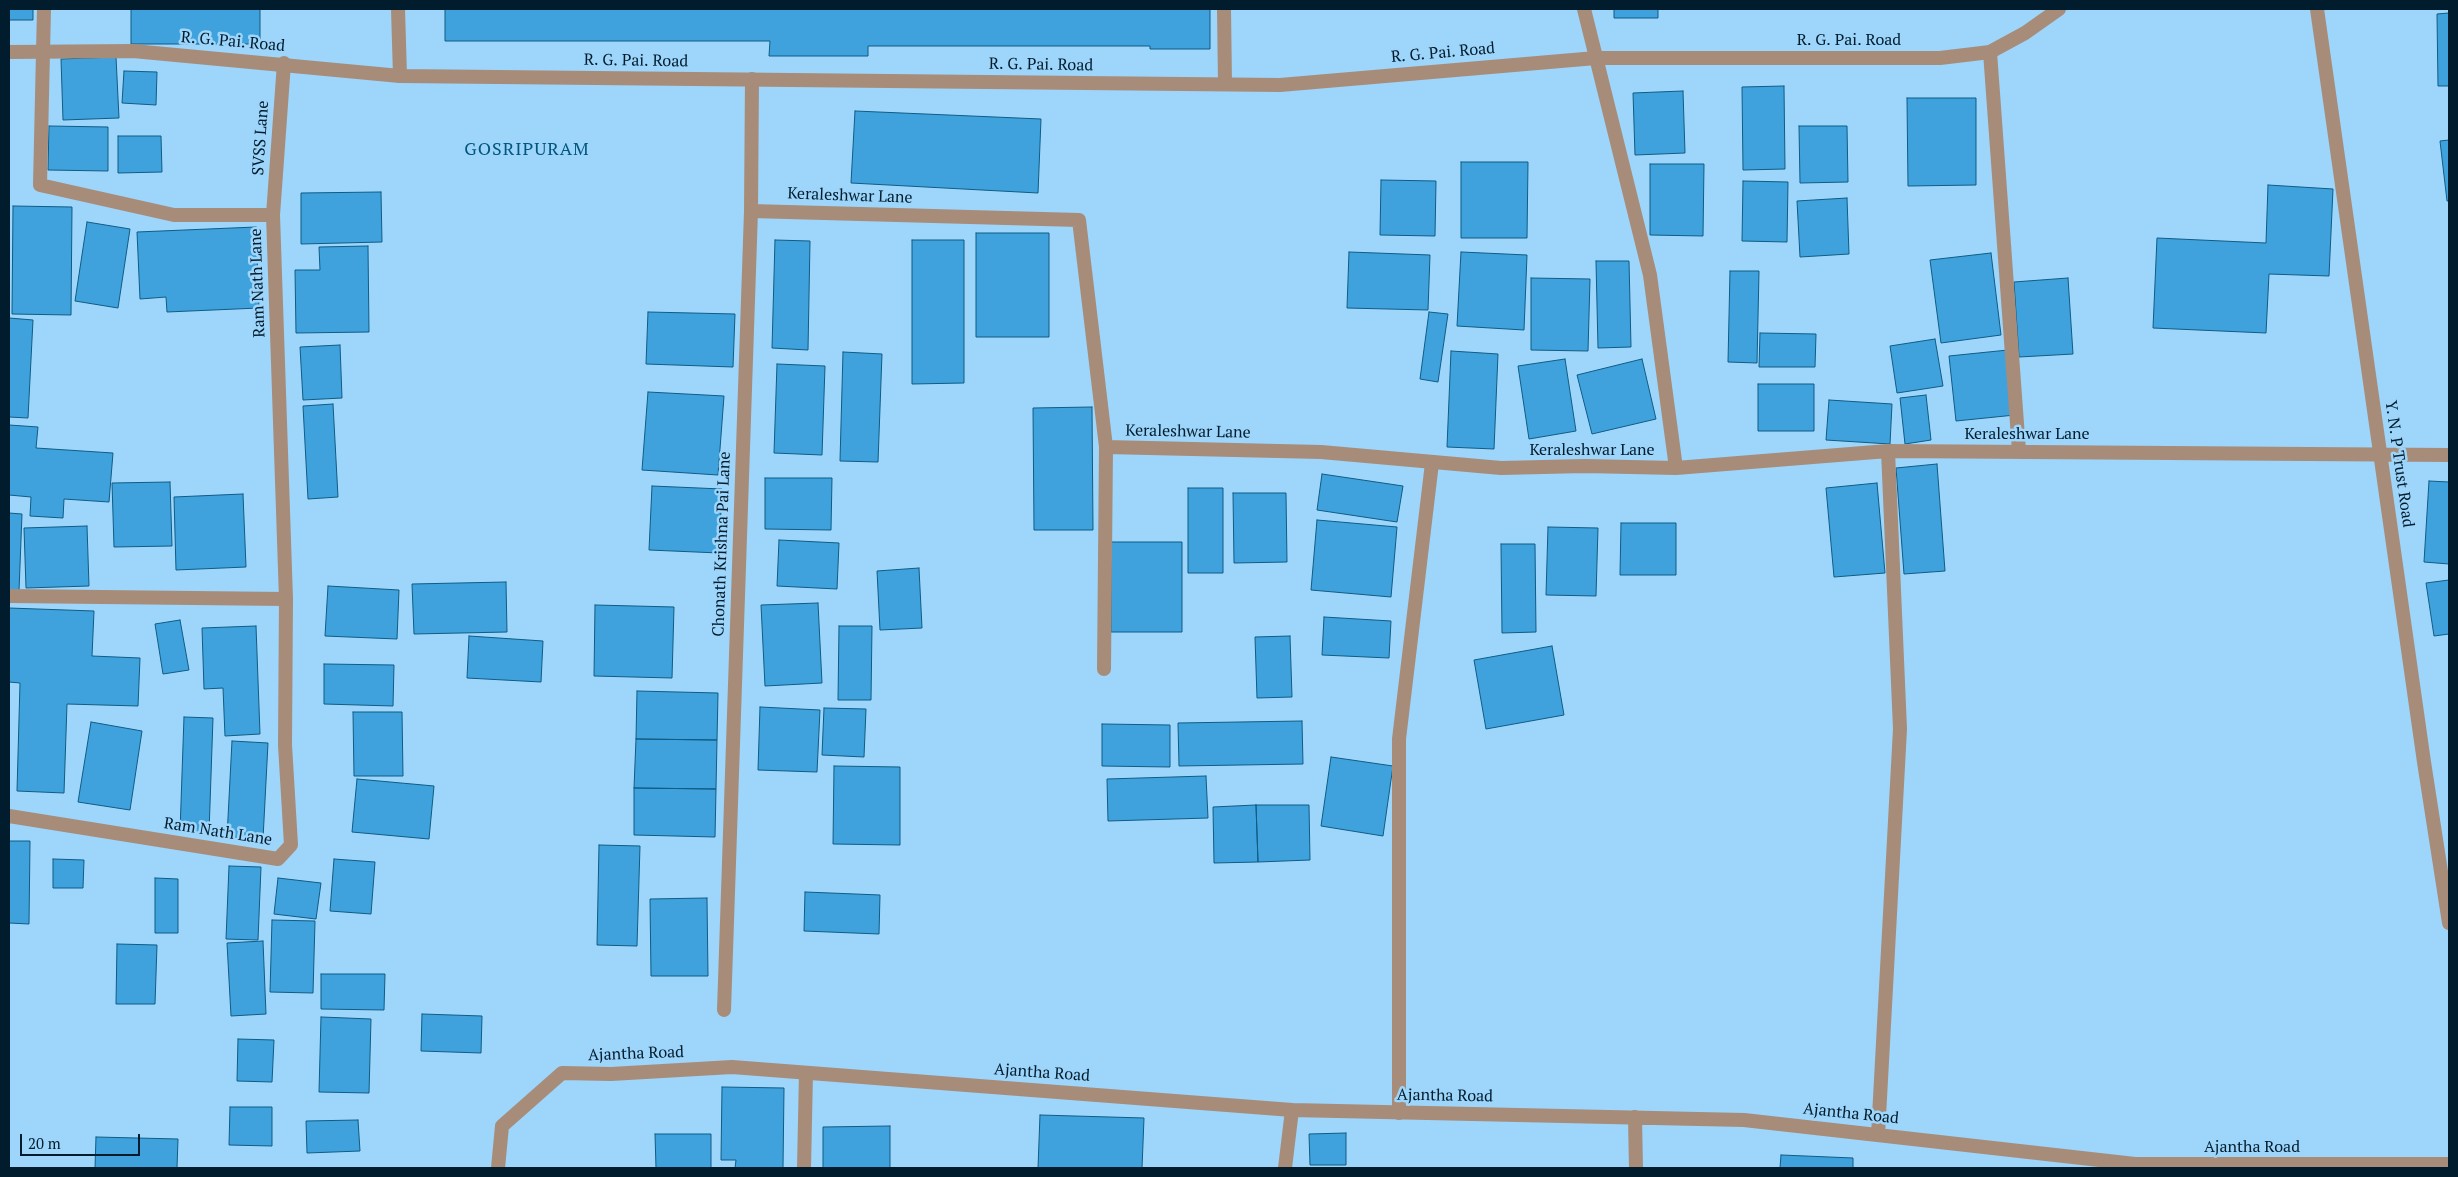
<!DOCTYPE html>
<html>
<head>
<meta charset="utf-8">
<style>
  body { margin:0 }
  #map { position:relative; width:2458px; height:1177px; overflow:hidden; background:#9ed5fa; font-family:"PT Serif",serif }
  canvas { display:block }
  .frame { position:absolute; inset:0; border:10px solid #001c2d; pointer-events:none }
  .scale { position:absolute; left:20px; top:1134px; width:120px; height:22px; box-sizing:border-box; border:2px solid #001c2d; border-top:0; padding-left:6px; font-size:15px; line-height:18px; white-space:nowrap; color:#001c2d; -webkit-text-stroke:4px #9ed5fa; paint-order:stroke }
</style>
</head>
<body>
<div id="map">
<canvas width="2458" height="1177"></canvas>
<div class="frame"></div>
<div class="scale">20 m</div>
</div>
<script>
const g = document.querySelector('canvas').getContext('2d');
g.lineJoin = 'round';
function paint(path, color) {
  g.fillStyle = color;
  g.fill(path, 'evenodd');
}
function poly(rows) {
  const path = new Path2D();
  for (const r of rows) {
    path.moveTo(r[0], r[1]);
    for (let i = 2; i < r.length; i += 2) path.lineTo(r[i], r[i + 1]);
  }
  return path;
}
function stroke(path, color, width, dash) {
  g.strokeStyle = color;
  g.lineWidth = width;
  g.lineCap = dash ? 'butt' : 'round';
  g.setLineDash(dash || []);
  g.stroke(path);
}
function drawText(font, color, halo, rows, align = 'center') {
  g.font = font + ' "PT Serif",serif';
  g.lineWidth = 5;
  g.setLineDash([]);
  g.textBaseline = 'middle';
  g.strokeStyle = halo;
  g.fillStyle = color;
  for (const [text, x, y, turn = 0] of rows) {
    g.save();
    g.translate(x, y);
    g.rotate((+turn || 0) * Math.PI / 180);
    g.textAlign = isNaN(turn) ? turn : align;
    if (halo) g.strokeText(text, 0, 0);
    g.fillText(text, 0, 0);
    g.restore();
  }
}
const building = poly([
  [9,9,33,9,33,20,9,20,9,9],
  [131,9,260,9,260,44,131,44,131,9],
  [445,9,1210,9,1210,49,1150,49,1150,46,868,46,868,56,769,56,770,41,445,41,445,9],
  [1614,9,1658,9,1658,18,1614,18,1614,9],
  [2449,13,2449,86,2438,86,2437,14,2449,13],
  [116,57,119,118,63,120,61,59,116,57],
  [124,71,157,72,156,105,122,103,124,71],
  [1784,86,1785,169,1743,170,1742,87,1784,86],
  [1683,91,1685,153,1635,155,1633,93,1683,91],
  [1907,98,1976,98,1976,185,1908,186,1907,98],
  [855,111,1041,119,1038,193,851,183,855,111],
  [49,126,108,127,108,171,48,170,49,126],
  [1799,126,1847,126,1848,182,1800,183,1799,126],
  [118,136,161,136,162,172,118,173,118,136],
  [2449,140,2449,201,2447,201,2440,141,2449,140],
  [1461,162,1528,162,1527,238,1461,238,1461,162],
  [1650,164,1704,164,1703,236,1650,235,1650,164],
  [1381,180,1436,181,1435,236,1380,235,1381,180],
  [1743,181,1788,182,1787,242,1742,241,1743,181],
  [2268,185,2333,189,2329,276,2269,274,2266,333,2153,328,2157,238,2266,243,2268,185],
  [381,192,382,242,301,244,301,193,381,192],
  [1847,198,1849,254,1800,257,1797,201,1847,198],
  [13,206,72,207,71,315,12,314,13,206],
  [87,222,130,229,118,308,75,301,87,222],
  [256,227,259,308,167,312,166,297,140,299,137,232,256,227],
  [976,233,1049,233,1049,337,976,337,976,233],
  [775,240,810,241,808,350,772,348,775,240],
  [912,240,964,240,964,383,912,384,912,240],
  [368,246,369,332,296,333,295,270,320,270,319,247,368,246],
  [1349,252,1430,255,1428,310,1347,308,1349,252],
  [1461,252,1527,255,1524,330,1457,326,1461,252],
  [1991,253,2001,335,1941,343,1930,260,1991,253],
  [1596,261,1629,261,1631,347,1598,348,1596,261],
  [1730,271,1759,271,1757,363,1728,362,1730,271],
  [1531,278,1590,279,1588,351,1531,350,1531,278],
  [2068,278,2073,354,2019,357,2014,282,2068,278],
  [648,312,735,314,733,367,646,364,648,312],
  [1429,312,1448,314,1438,382,1420,379,1429,312],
  [9,318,33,320,28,418,9,417,9,318],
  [1760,333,1816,334,1815,367,1759,367,1760,333],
  [1935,339,1943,386,1897,393,1890,346,1935,339],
  [340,345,342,398,303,400,300,347,340,345],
  [2008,350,2015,415,1956,421,1949,356,2008,350],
  [1451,351,1498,354,1494,449,1447,447,1451,351],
  [843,352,882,354,878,462,840,461,843,352],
  [1565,359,1576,431,1529,439,1518,366,1565,359],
  [1642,359,1656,419,1592,434,1577,375,1642,359],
  [777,364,825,366,822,455,774,453,777,364],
  [1758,384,1814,384,1814,431,1758,431,1758,384],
  [648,392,724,396,718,475,642,470,648,392],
  [1926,395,1931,440,1905,444,1900,398,1926,395],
  [1829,400,1892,404,1890,444,1826,440,1829,400],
  [333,404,338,497,308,499,303,406,333,404],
  [1092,407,1093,530,1034,530,1033,408,1092,407],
  [9,425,38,427,36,448,113,453,109,502,64,499,63,518,30,516,31,497,9,495,9,425],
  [1937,464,1945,571,1904,574,1896,468,1937,464],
  [1322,474,1403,486,1397,522,1317,510,1322,474],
  [765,478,832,478,831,530,765,529,765,478],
  [2429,481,2449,482,2449,564,2424,562,2429,481],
  [170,482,172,546,114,547,112,483,170,482],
  [1877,483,1885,573,1834,577,1826,488,1877,483],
  [652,486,722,489,719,553,649,550,652,486],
  [1188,488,1223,488,1223,573,1188,573,1188,488],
  [1233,493,1286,493,1287,562,1234,563,1233,493],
  [243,494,246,567,176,570,174,497,243,494],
  [9,513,22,514,19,591,9,590,9,513],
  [1317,520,1397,527,1391,597,1311,590,1317,520],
  [1621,523,1676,523,1676,575,1620,575,1621,523],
  [87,526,89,586,26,588,24,528,87,526],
  [1548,527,1598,528,1596,596,1546,595,1548,527],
  [779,540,839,543,837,589,777,586,779,540],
  [1111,542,1182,542,1182,632,1111,632,1111,542],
  [1501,544,1535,544,1536,632,1502,633,1501,544],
  [919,568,922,628,880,630,877,571,919,568],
  [2449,580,2449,634,2434,636,2426,583,2449,580],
  [506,582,507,632,414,634,412,584,506,582],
  [328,586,399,590,397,639,325,636,328,586],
  [818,603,822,683,765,686,761,605,818,603],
  [595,605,674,607,672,678,594,676,595,605],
  [9,608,94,611,92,656,140,658,138,706,67,704,64,793,17,791,20,683,9,682,9,608],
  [1324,617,1391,621,1389,658,1322,655,1324,617],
  [180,620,189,670,163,674,155,624,180,620],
  [256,626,260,734,225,736,223,688,204,689,202,628,256,626],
  [839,626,872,626,871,700,838,700,839,626],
  [469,636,543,641,541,682,467,678,469,636],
  [1290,636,1292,697,1257,698,1255,637,1290,636],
  [1552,646,1564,715,1486,729,1474,660,1552,646],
  [324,664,394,665,393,706,324,704,324,664],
  [637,691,718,693,717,740,636,739,637,691],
  [760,707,820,710,817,772,758,770,760,707],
  [824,708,866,709,864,757,822,755,824,708],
  [353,712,402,712,403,776,354,776,353,712],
  [184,717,213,718,209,833,180,832,184,717],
  [1302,721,1303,764,1179,766,1178,723,1302,721],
  [91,722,142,731,130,810,78,802,91,722],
  [1102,724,1170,725,1170,767,1102,766,1102,724],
  [636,739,717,740,716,789,634,788,636,739],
  [232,741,268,743,263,839,227,837,232,741],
  [1331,757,1393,766,1383,836,1321,826,1331,757],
  [834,766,900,767,900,845,833,844,834,766],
  [1206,776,1208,818,1108,821,1107,779,1206,776],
  [357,779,434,786,429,839,352,832,357,779],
  [634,788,716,789,715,837,634,835,634,788],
  [1256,805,1309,805,1310,860,1258,862,1256,805],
  [1256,805,1258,862,1214,863,1213,807,1256,805],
  [9,841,30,841,29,924,9,923,9,841],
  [599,845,640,846,637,946,597,945,599,845],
  [53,859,84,860,83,888,53,888,53,859],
  [334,859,375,862,371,914,330,911,334,859],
  [229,866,261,867,258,940,226,939,229,866],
  [155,878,178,879,178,933,155,933,155,878],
  [278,878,321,883,316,919,274,914,278,878],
  [805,892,880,895,879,934,804,931,805,892],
  [707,898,708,976,651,976,650,899,707,898],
  [272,920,315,921,313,993,270,992,272,920],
  [263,941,266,1014,231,1016,227,943,263,941],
  [117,944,157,945,155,1004,116,1004,117,944],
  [321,974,385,974,384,1010,321,1009,321,974],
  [422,1014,482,1016,481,1053,421,1051,422,1014],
  [321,1017,371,1019,369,1093,319,1092,321,1017],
  [238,1039,274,1040,272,1082,237,1081,238,1039],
  [722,1087,784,1088,783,1168,735,1168,736,1160,721,1160,722,1087],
  [230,1107,272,1107,272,1146,229,1145,230,1107],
  [1040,1115,1144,1118,1142,1168,1038,1168,1040,1115],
  [358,1120,360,1151,307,1153,306,1121,358,1120],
  [890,1126,890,1168,823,1168,823,1127,890,1126],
  [1346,1133,1346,1165,1310,1165,1309,1134,1346,1133],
  [655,1134,711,1134,711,1168,656,1168,655,1134],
  [96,1137,178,1139,177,1168,95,1168,96,1137],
  [1781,1155,1853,1158,1853,1168,1780,1168,1781,1155]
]);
const service = poly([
  [43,52,44,9],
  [9,596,286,599],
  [1104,669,1106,447],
  [1399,1113,1399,739,1432,463]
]);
const minor = poly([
  [398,9,400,76],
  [1224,9,1225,84],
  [1584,9,1650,275,1676,468],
  [2317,9,2424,762,2449,923],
  [1990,52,2019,451],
  [751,211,1079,220,1106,447,1321,452,1501,468,1585,466,1676,468,1888,451,2449,455],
  [273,215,284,63],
  [9,816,278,859,291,845,285,745,286,599,273,215,174,215,40,185,43,52],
  [724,1010,751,211,752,79],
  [1635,1117,1636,1168],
  [1878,1135,1900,729,1888,451],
  [498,1168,502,1126,562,1073,611,1074,732,1067,1292,1110,1744,1120,2135,1164,2449,1164],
  [804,1168,806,1073],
  [1285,1168,1292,1110]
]);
const tertiary = poly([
  [9,52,133,51,400,76,1280,85,1596,58,1940,58,1990,52,2025,33,2059,9]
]);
const streetNames = [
  ["R. G. Pai. Road",1849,40],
  ["R. G. Pai. Road",233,42,5],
  ["R. G. Pai. Road",1443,53,-5],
  ["R. G. Pai. Road",636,61,1],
  ["R. G. Pai. Road",1041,65,1],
  ["SVSS Lane",261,138,-86],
  ["Keraleshwar Lane",850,196,2],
  ["Ram Nath Lane",258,283,-92],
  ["Keraleshwar Lane",1188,432,1],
  ["Keraleshwar Lane",2027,434],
  ["Keraleshwar Lane",1592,450],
  ["Y. N. P Trust Road",2399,464,82],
  ["Chonath Krishna Pai Lane",722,544,-88],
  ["Ram Nath Lane",218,832,9],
  ["Ajantha Road",636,1054,-2],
  ["Ajantha Road",1042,1073,4],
  ["Ajantha Road",1445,1096,1],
  ["Ajantha Road",1851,1114,6],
  ["Ajantha Road",2252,1147]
];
const neighbourhoodNames = [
  ["GOSRIPURAM",527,150]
];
paint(building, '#3fa2dc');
stroke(building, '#0f5c85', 1);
stroke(service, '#a78c79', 14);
stroke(minor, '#a78c79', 14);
stroke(tertiary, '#a78c79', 14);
drawText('16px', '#001c2d', '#9ed5fa', streetNames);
g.letterSpacing = '1px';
drawText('18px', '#03567e', '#9ed5fa', neighbourhoodNames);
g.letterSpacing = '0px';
</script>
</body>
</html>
